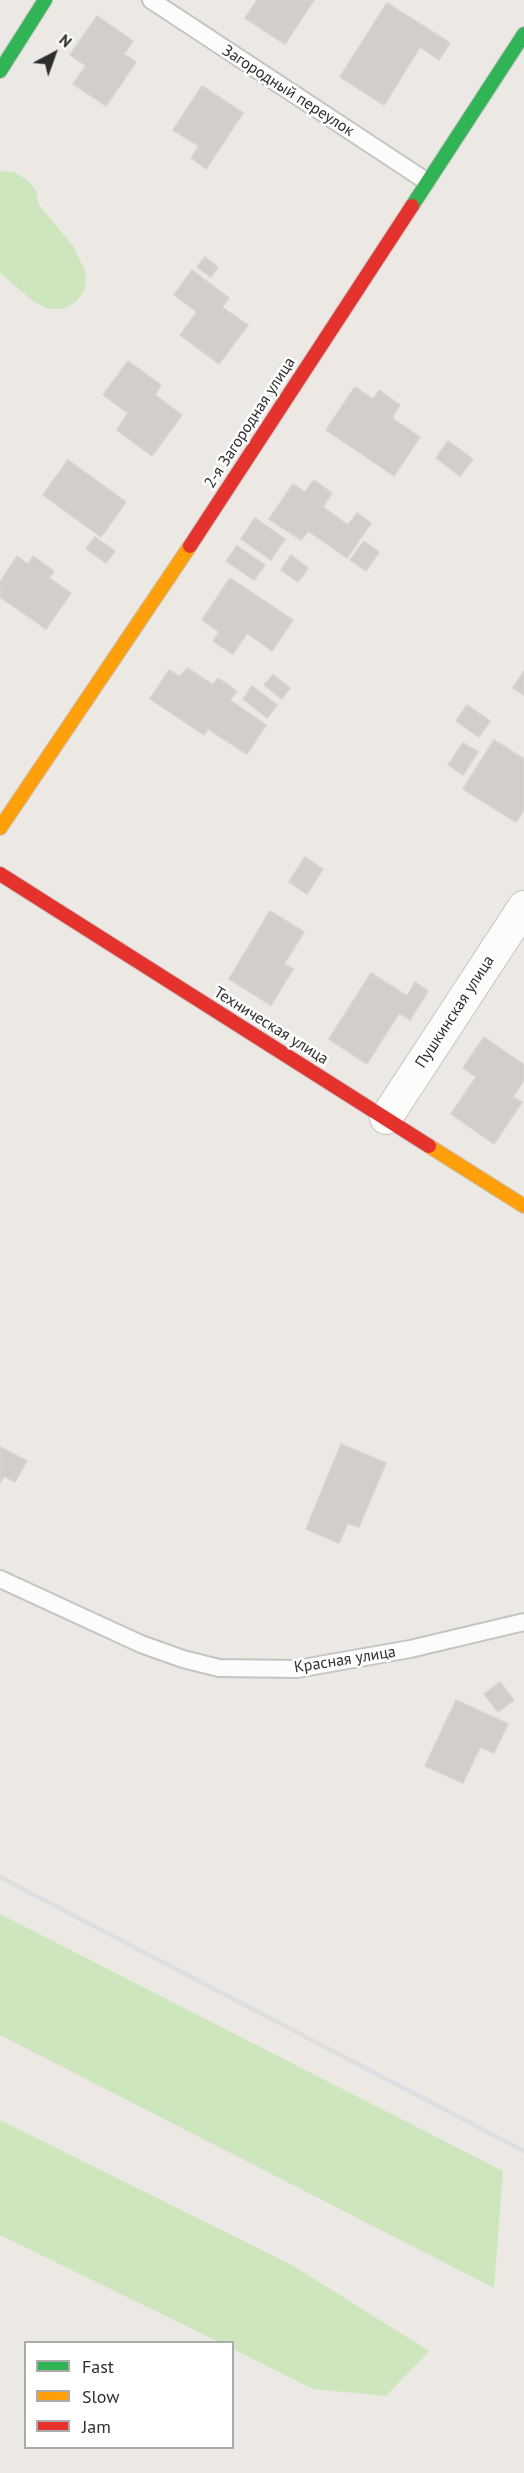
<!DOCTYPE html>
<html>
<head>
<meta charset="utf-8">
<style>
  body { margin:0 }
  #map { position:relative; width:524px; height:2473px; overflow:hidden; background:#ece8e4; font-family:"PT Sans",sans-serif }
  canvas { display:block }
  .legend { position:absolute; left:24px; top:2341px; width:210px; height:108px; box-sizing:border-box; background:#fff; border:2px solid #ababab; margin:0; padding:8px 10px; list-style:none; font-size:18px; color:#2e2e2e }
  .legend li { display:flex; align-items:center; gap:12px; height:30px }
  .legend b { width:30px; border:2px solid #ababab }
  .north { position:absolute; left:24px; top:24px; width:60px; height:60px; -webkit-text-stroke:4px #fff; paint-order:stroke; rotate:41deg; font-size:16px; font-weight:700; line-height:24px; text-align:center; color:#2e2e2e }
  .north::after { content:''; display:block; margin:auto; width:21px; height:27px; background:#2e2e2e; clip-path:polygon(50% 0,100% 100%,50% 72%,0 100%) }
</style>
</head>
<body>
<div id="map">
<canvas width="524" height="2473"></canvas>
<ul class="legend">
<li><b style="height:8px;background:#30b455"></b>Fast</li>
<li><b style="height:8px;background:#ff9f0a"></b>Slow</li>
<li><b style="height:8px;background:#e5322d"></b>Jam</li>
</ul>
<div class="north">N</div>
</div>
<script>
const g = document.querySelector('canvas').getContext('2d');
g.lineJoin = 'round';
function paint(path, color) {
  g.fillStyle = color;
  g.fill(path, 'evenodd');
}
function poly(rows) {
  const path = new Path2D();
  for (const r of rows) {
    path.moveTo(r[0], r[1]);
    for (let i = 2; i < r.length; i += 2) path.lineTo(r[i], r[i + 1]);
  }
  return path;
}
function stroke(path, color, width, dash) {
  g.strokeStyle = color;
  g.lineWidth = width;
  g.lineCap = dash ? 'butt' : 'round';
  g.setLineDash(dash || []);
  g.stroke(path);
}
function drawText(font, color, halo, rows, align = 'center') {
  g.font = font + ' "PT Sans",sans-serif';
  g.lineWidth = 5;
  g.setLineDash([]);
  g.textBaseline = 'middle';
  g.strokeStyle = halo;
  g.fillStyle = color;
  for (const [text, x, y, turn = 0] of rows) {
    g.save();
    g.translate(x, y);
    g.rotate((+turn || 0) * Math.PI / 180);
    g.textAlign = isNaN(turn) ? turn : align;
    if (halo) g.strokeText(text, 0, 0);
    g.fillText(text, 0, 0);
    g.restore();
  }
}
const green = poly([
  [0,171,14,172,27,180,36,190,38,204,73,246,86,273,85,289,77,301,63,309,48,309,33,301,0,273],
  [0,1914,503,2171,494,2288,0,2035],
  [0,2120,292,2265,429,2351,386,2396,313,2389,233,2349,232,2342,219,2342,0,2235]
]);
const building = poly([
  [257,0,314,0,285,44,245,18,257,0],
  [387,3,450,43,439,60,420,47,384,105,340,77,387,3],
  [97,16,133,41,124,54,136,62,106,106,73,84,86,66,70,55,97,16],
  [202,86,243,113,206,169,191,158,199,146,173,130,202,86],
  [205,257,218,267,211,277,197,267,205,257],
  [192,270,229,298,222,307,248,325,219,364,180,335,197,312,174,295,192,270],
  [128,361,161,385,155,395,182,415,152,456,117,430,128,413,103,395,128,361],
  [355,387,373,399,379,390,400,405,392,418,420,437,394,476,326,430,355,387],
  [448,441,473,459,460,476,436,458,448,441],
  [68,460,126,502,101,537,43,495,68,460],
  [314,480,332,493,323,507,348,525,357,513,371,523,347,558,308,531,301,540,269,519,293,484,305,492,314,480],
  [255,518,285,539,271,560,241,539,255,518],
  [95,537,115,551,106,563,86,549,95,537],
  [364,541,379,552,366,571,350,560,364,541],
  [237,546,265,565,254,580,226,561,237,546],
  [291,555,308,568,298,582,281,570,291,555],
  [17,556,28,564,33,556,54,571,49,578,71,593,46,629,0,597,0,582,17,556],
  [230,578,293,620,272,651,247,633,233,654,213,641,219,632,202,620,230,578],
  [187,668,213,685,218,678,237,691,230,700,266,725,247,754,208,729,204,735,150,699,169,670,180,677,187,668],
  [524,671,524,695,513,688,524,671],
  [273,675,290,688,282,699,264,685,273,675],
  [252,686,277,705,267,718,243,699,252,686],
  [467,705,490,721,479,737,456,721,467,705],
  [494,740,524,759,524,810,516,822,463,789,494,740],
  [463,743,478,752,463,775,448,765,463,743],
  [305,857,323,869,307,894,289,882,305,857],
  [270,911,304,932,284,964,293,969,271,1005,229,979,270,911],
  [371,973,407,996,415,982,428,991,410,1020,399,1013,367,1064,329,1039,371,973],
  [484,1037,524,1065,524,1080,513,1097,522,1102,494,1144,451,1114,476,1077,463,1068,484,1037],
  [341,1444,386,1463,359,1527,348,1523,339,1543,306,1529,341,1444],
  [0,1447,27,1461,15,1482,4,1476,0,1483,0,1447],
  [500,1682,514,1700,498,1712,484,1694,500,1682],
  [456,1700,508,1724,494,1753,480,1747,463,1783,425,1766,456,1700]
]);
const lane = poly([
  [151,0,426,181],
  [0,1579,141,1644,183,1659,219,1668,297,1669,410,1649,524,1622]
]);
const street = poly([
  [386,1118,524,907]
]);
const fast = poly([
  [0,71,45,0],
  [412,206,524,34]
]);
const slow = poly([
  [0,828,190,546],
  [429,1146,524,1206]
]);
const jam = poly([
  [190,546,412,206],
  [0,874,429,1146]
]);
const rail = poly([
  [0,1877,524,2151]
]);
const streetNames = [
  ["Загородный переулок",288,91,33],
  ["2-я Загородная улица",250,423,-57],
  ["Пушкинская улица",455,1012,-57],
  ["Техническая улица",271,1026,32],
  ["Красная улица",345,1660,-9]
];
paint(green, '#cee6be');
paint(building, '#d1cecb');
stroke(building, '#d7d4d0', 1.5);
stroke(lane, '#c5c4c5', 20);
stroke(street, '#c5c4c5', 34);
stroke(fast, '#c5c4c5', 16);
stroke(slow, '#c5c4c5', 16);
stroke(jam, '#c5c4c5', 16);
stroke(lane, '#fcfcfb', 16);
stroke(street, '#fcfcfb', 32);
stroke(fast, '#30b455', 14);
stroke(slow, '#ff9f0a', 14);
stroke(jam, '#e5322d', 14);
stroke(rail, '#dfdfe1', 4.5);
drawText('16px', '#2e2e2e', '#fff', streetNames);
</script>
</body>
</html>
